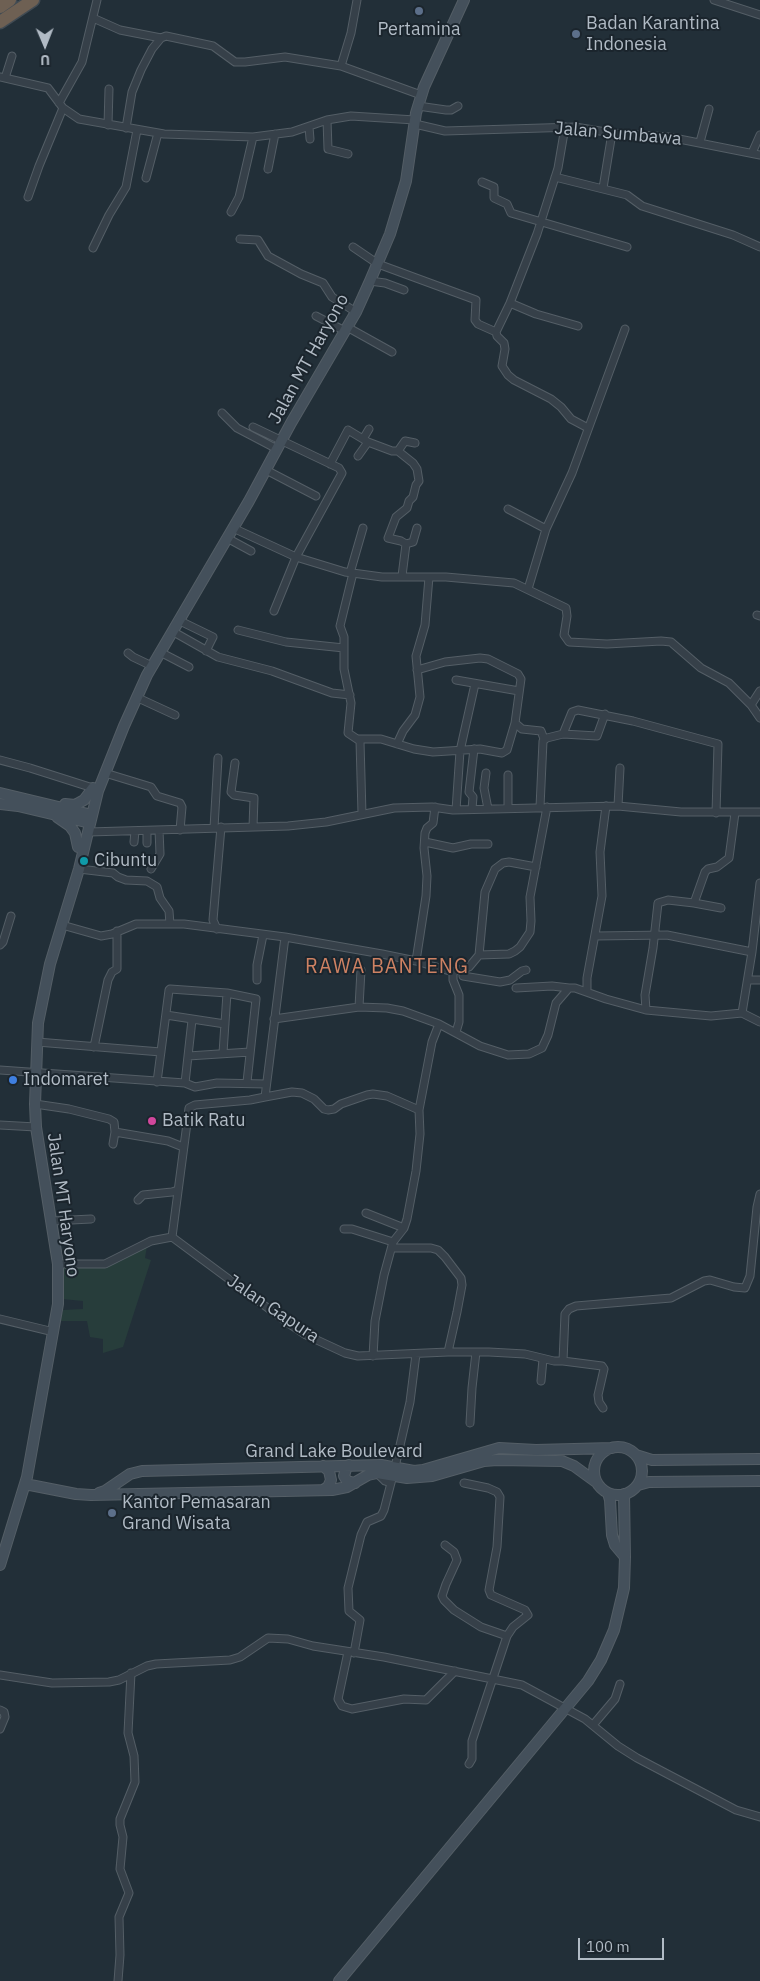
<!DOCTYPE html>
<html>
<head>
<meta charset="utf-8">
<style>
  body { margin:0 }
  #map { position:relative; width:760px; height:1981px; overflow:hidden; background:#222f38; font-family:"IBM Plex Sans",sans-serif }
  canvas { display:block }
  .north { position:absolute; left:20px; top:20px; width:50px; height:50px; -webkit-text-stroke:4px #1b252d; paint-order:stroke; rotate:179deg; font-size:14px; font-weight:700; line-height:20px; text-align:center; color:#b1bbc5 }
  .north::after { content:''; display:block; margin:auto; width:18px; height:22px; background:#b1bbc5; clip-path:polygon(50% 0,100% 100%,50% 72%,0 100%) }
  .scale { position:absolute; left:578px; top:1938px; width:86px; height:22px; box-sizing:border-box; border:2px solid #b1bbc5; border-top:0; padding-left:6px; font-size:15px; line-height:18px; white-space:nowrap; color:#b1bbc5; -webkit-text-stroke:4px #1b252d; paint-order:stroke }
</style>
</head>
<body>
<div id="map">
<canvas width="760" height="1981"></canvas>
<div class="north">U</div>
<div class="scale">100 m</div>
</div>
<script>
const g = document.querySelector('canvas').getContext('2d');
g.lineJoin = 'round';
function paint(path, color) {
  g.fillStyle = color;
  g.fill(path, 'evenodd');
}
function poly(rows) {
  const path = new Path2D();
  for (const r of rows) {
    if (r.length === 3) {
      path.moveTo(r[0] + r[2], r[1]);
      path.arc(r[0], r[1], r[2], 0, 2 * Math.PI);
      continue;
    }
    path.moveTo(r[0], r[1]);
    for (let i = 2; i < r.length; i += 2) path.lineTo(r[i], r[i + 1]);
  }
  return path;
}
function stroke(path, color, width, dash) {
  g.strokeStyle = color;
  g.lineWidth = width;
  g.lineCap = dash ? 'butt' : 'round';
  g.setLineDash(dash || []);
  g.stroke(path);
}
function drawText(font, color, halo, rows, align = 'center') {
  g.font = font + ' "IBM Plex Sans",sans-serif';
  g.lineWidth = 4;
  g.setLineDash([]);
  g.textBaseline = 'middle';
  g.strokeStyle = halo;
  g.fillStyle = color;
  for (const [text, x, y, turn = 0] of rows) {
    g.save();
    g.translate(x, y);
    g.rotate((+turn || 0) * Math.PI / 180);
    g.textAlign = isNaN(turn) ? turn : align;
    if (halo) g.strokeText(text, 0, 0);
    g.fillText(text, 0, 0);
    g.restore();
  }
}
const green = poly([
  [147,1246,145,1258,151,1260,123,1347,103,1353,103,1339,90,1337,87,1321,60,1321,63,1310,83,1309,83,1301,62,1299,62,1267,97,1268,119,1262]
]);
const street = poly([
  [714,0,760,15],
  [93,18,120,30,161,38],
  [341,66,351,33,357,0],
  [0,77,48,88,63,108,79,119,164,134,253,137,292,132,327,120,351,116,415,120],
  [5,78,12,56],
  [59,103,82,62,97,0],
  [418,106,446,110,451,110,458,106],
  [327,120,328,149,348,154],
  [415,124,445,131,575,127,612,133,669,137,760,155],
  [108,125,109,89],
  [309,127,310,139],
  [565,127,558,168,537,234,510,303,496,332,497,336,504,343,505,349,502,366,508,375,514,380,551,399,561,407,571,419,588,428],
  [126,128,132,92,141,70,152,49,161,38,166,36,213,46,235,62,245,62,285,57,341,66,421,95],
  [700,142,709,109],
  [752,153,760,135],
  [268,169,275,134],
  [555,177,627,195,642,206,733,235,760,247],
  [146,178,158,133],
  [482,182,494,187,494,198,507,204,511,213,627,247],
  [603,188,612,133],
  [28,197,39,166,63,108],
  [231,212,239,197,253,137],
  [240,239,258,240,268,256,301,274,323,283,332,297,356,312],
  [353,247,378,264,476,300,475,320,478,324,496,332],
  [93,248,109,215,126,187,137,130],
  [370,281,385,283,404,290],
  [510,303,536,314,578,326],
  [316,316,345,331],
  [347,327,392,352],
  [222,413,237,428,277,449],
  [253,427,339,468,342,473,296,557,274,611],
  [363,439,369,429],
  [358,456,368,442],
  [330,464,348,430,368,442,392,451,398,451],
  [266,470,316,496],
  [508,509,546,529],
  [233,528,296,557,345,572,382,577,446,577,514,583,566,608,567,616,564,635,569,642,607,644,661,641,671,642,701,668,729,683,751,705,760,718],
  [227,538,251,551],
  [406,544,401,541,388,538,396,517,407,508,409,501,413,497,416,485,419,481,417,469,413,463,398,451,405,441,415,443],
  [350,573,363,528],
  [353,573,340,626,344,637,344,669,351,703,348,733,360,741,362,814],
  [402,576,406,544,413,542,417,528],
  [528,589,546,529,572,473,625,329],
  [757,615,760,616],
  [178,620,213,637,206,651],
  [238,630,286,642,344,648],
  [172,631,218,657,272,671,332,693,350,695],
  [160,652,189,667],
  [128,653,133,657,152,666],
  [417,670,445,662,480,658,488,659,518,674,521,679,515,723,522,729,541,731,544,739],
  [456,680,519,691],
  [136,697,175,715],
  [751,705,760,691],
  [563,734,597,736,605,714],
  [359,739,381,739,414,749,433,752,480,749,502,753,507,750,515,723],
  [397,744,403,731,415,715,420,697,416,656,425,625,429,577],
  [0,760,30,768,93,788],
  [235,763,231,792,234,795,254,798,253,827],
  [105,773,151,787,157,796,180,803,182,807,180,830],
  [486,773,484,788,488,809],
  [618,806,620,768],
  [540,807,543,741,547,738,563,734,572,712,578,710,633,721,718,744,716,813],
  [508,808,508,775],
  [472,809,473,797,469,792,474,749],
  [456,810,460,751,475,684],
  [214,828,218,758],
  [147,831,147,843],
  [89,832,288,826,326,822,394,808,432,807,453,810,618,806,681,812,760,812],
  [134,842,135,831],
  [425,842,453,848,471,844,488,844],
  [79,869,113,873,118,877,126,880,147,881,157,887,160,898,169,911,170,924],
  [151,869,160,854,159,830],
  [694,903,721,908],
  [62,925,101,936,112,934,136,924,184,924,285,937,382,954,416,961,453,972],
  [217,929,213,920,221,827],
  [595,936,667,935,752,952],
  [0,945,3,942,11,916],
  [479,955,485,892,495,869,503,863,509,862,536,867],
  [416,961,426,896,427,876,424,848,425,833,427,828,433,823,435,807],
  [465,970,463,976,500,982,510,980,522,971,526,970],
  [257,980,257,965,263,935],
  [748,980,760,980],
  [516,988,552,986,569,988],
  [587,992,587,978,602,896,600,852,606,806],
  [359,1007,361,970],
  [646,1010,645,995,653,948,658,903,668,900,694,903,705,872,708,869,717,867,729,858,735,813],
  [742,1013,752,952,760,883],
  [742,1013,760,1022],
  [166,1015,225,1024],
  [274,1019,359,1007,387,1008,403,1011,439,1024,480,1046,508,1055,529,1054,542,1048,548,1035,556,1003,569,988,575,988,606,999,646,1010,711,1016,742,1013],
  [456,1032,459,1022,459,995,453,980,453,972,469,967,479,955,509,954,515,951,520,947,530,932,531,921,530,897,547,807],
  [37,1042,161,1052],
  [94,1047,108,980,112,972,117,969,117,931],
  [223,1053,227,993],
  [188,1056,250,1052],
  [0,1070,185,1083,195,1087,217,1083,266,1084],
  [157,1082,169,990,170,989,227,993,256,999,247,1082],
  [185,1083,192,1020],
  [265,1097,292,1092,302,1093,314,1099,324,1109,328,1110,334,1109,341,1104,367,1095,373,1094,387,1096,419,1110],
  [35,1104,69,1109,109,1119,114,1122,115,1132,168,1141,183,1147],
  [0,1125,36,1127],
  [113,1144,115,1132],
  [138,1200,143,1195,172,1192,178,1190],
  [366,1213,404,1228],
  [52,1221,91,1219],
  [344,1229,352,1229,393,1242],
  [172,1237,189,1108,195,1105,250,1100,265,1097,285,937],
  [392,1248,431,1248,438,1250,445,1257,461,1278,462,1285,457,1312,448,1352],
  [58,1264,105,1264,151,1241,172,1237,288,1323,306,1335,345,1353,358,1356,448,1352,489,1352,525,1354,554,1361,563,1361,602,1366,604,1369,598,1395,599,1402,603,1408],
  [0,1319,54,1332],
  [373,1356,375,1321,384,1275,393,1242,404,1228,407,1219,416,1171,420,1134,419,1110,432,1042,439,1024],
  [563,1361,565,1314,569,1309,576,1306,671,1298,704,1281,710,1280,734,1287,745,1288,750,1276,757,1207,760,1194],
  [541,1381,543,1359],
  [470,1423,472,1388,476,1352],
  [395,1467,410,1402,416,1354],
  [377,1473,385,1481,391,1483],
  [464,1483,488,1488,497,1492,500,1497,497,1547,489,1590,491,1595,525,1610,528,1615,513,1627,507,1636,472,1741,472,1759,469,1764],
  [445,1545,454,1552,457,1560,446,1584,442,1596,444,1600,454,1610,481,1627,507,1636],
  [348,1652,338,1699,342,1706,352,1709,404,1699,426,1700,455,1671],
  [354,1653,360,1620,349,1611,348,1588,361,1535,367,1522,381,1516,384,1510,393,1475],
  [0,1675,52,1683,109,1682,119,1680,147,1666,156,1664,230,1660,240,1657,268,1638,288,1639,313,1646,384,1657,522,1685,585,1719,618,1746,637,1758,736,1810,760,1817],
  [0,1710,4,1712,5,1717,0,1729],
  [593,1725,615,1699,620,1684],
  [118,1981,120,1955,119,1917,129,1893,120,1869,123,1837,120,1825,120,1819,135,1782,134,1756,128,1733,131,1673]
]);
const secondary = poly([
  [0,793,92,815],
  [0,804,18,806,90,823],
  [65,804,75,805,84,800,93,788],
  [57,817,70,826,75,833,78,847],
  [618,1471,24],
  [636,1455,652,1460,760,1459],
  [349,1465,346,1469,344,1476,347,1481,355,1483],
  [25,1484,76,1494,91,1495,332,1490,347,1487,368,1475,377,1473,407,1478,432,1476,484,1461,497,1460,562,1461,574,1466,596,1482],
  [638,1485,649,1482,760,1481],
  [323,1490,328,1487,331,1480,329,1471,323,1466],
  [99,1493,105,1491,130,1474,142,1471,381,1465,414,1471,423,1470,499,1448,536,1450,612,1448],
  [608,1493,610,1500,612,1535,615,1545,625,1557,624,1494],
  [0,1565,27,1477,58,1304,58,1264,36,1127,35,1104,38,1023,50,964,79,869,98,791,124,726,147,675,249,501,291,423,356,312,370,281,390,234,406,181,416,113,424,87,464,0],
  [339,1981,588,1681,601,1660,614,1630,624,1588,625,1557]
]);
const highway = poly([
  [0,7,10,0],
  [0,22,33,0]
]);
const markers = [
  [419,11,5,"#5c6f8a"],
  [576,34,5,"#5c6f8a"],
  [84,861,5,"#0f9aa8"],
  [13,1080,5,"#3f7fe0"],
  [152,1121,5,"#d1479c"],
  [112,1513,5,"#5c6f8a"]
];
const poiNames = [
  ["Badan Karantina",586,24],
  ["Indonesia",586,45],
  ["Pertamina",419,30,"center"],
  ["Cibuntu",94,861],
  ["Indomaret",23,1080],
  ["Batik Ratu",162,1121],
  ["Kantor Pemasaran",122,1503],
  ["Grand Wisata",122,1524]
];
const streetNames = [
  ["Jalan Sumbawa",618,134,5],
  ["Jalan MT Haryono",309,359,-61],
  ["Jalan MT Haryono",63,1205,82],
  ["Jalan Gapura",273,1309,34],
  ["Grand Lake Boulevard",334,1452]
];
const quarterNames = [
  ["RAWA BANTENG",387,967]
];
paint(green, '#273d3b');
stroke(street, '#545e66', 9);
stroke(secondary, '#545e66', 12);
stroke(highway, '#414b53', 15);
stroke(street, '#364049', 7);
stroke(secondary, '#44505b', 10);
stroke(highway, '#6e6053', 12);
for (const [x, y, r, color] of markers) {
  const dot = new Path2D();
  dot.arc(x, y, r, 0, 2 * Math.PI);
  g.fillStyle = color;
  g.fill(dot);
  stroke(dot, '#1b252d', 2);
}
drawText('18px', '#b1bbc5', '#1b252d', poiNames, 'left');
drawText('18px', '#b1bbc5', '#1b252d', streetNames);
g.letterSpacing = '1px';
drawText('20px', '#ce8263', '#1b252d', quarterNames);
g.letterSpacing = '0px';
</script>
</body>
</html>
